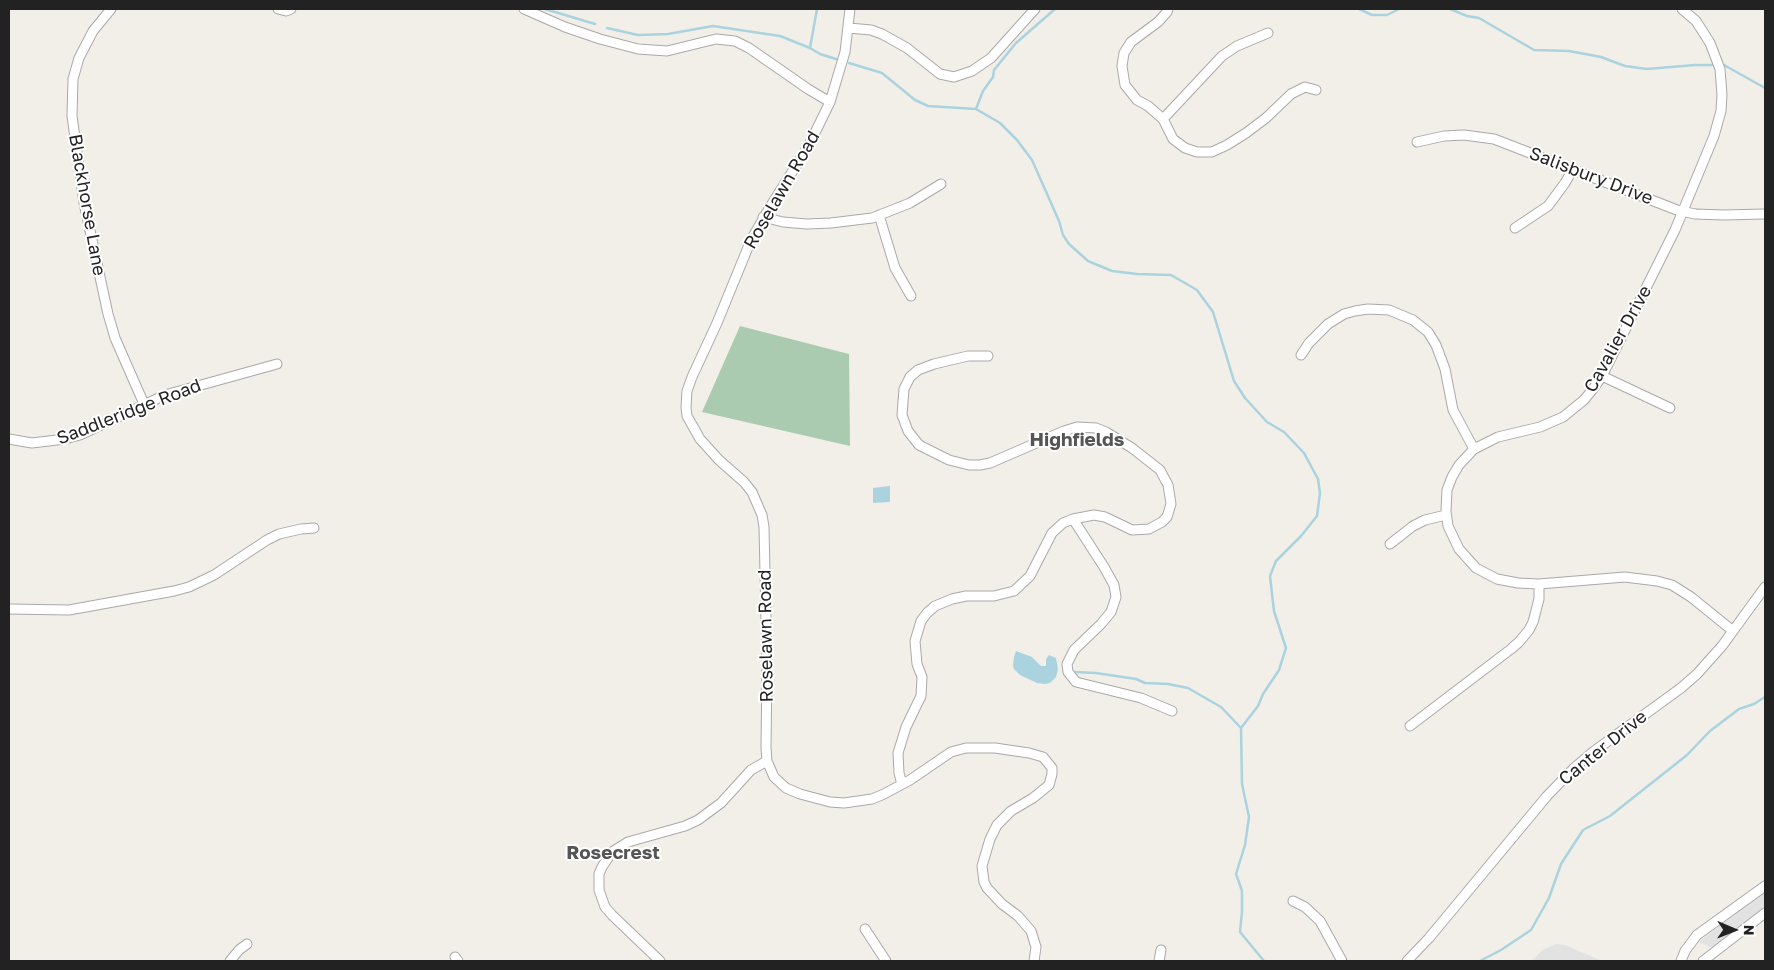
<!DOCTYPE html>
<html>
<head>
<meta charset="utf-8">
<style>
  body { margin:0 }
  #map { position:relative; width:1774px; height:970px; overflow:hidden; background:#f2efe9; font-family:"Golos Text",sans-serif }
  canvas { display:block }
  .frame { position:absolute; inset:0; border:10px solid #222; pointer-events:none }
  .north { position:absolute; left:1709px; top:905px; width:50px; height:50px; -webkit-text-stroke:4px #fff; paint-order:stroke; rotate:91deg; font-size:14px; font-weight:700; line-height:20px; text-align:center; color:#222 }
  .north::after { content:''; display:block; margin:auto; width:18px; height:22px; background:#222; clip-path:polygon(50% 0,100% 100%,50% 72%,0 100%) }
</style>
</head>
<body>
<div id="map">
<canvas width="1774" height="970"></canvas>
<div class="frame"></div>
<div class="north">N</div>
</div>
<script>
const g = document.querySelector('canvas').getContext('2d');
g.lineJoin = 'round';
function paint(path, color) {
  g.fillStyle = color;
  g.fill(path, 'evenodd');
}
function poly(rows) {
  const path = new Path2D();
  for (const r of rows) {
    path.moveTo(r[0], r[1]);
    for (let i = 2; i < r.length; i += 2) path.lineTo(r[i], r[i + 1]);
  }
  return path;
}
function stroke(path, color, width, dash) {
  g.strokeStyle = color;
  g.lineWidth = width;
  g.lineCap = dash ? 'butt' : 'round';
  g.setLineDash(dash || []);
  g.stroke(path);
}
function drawText(font, color, halo, rows, align = 'center') {
  g.font = font + ' "Golos Text",sans-serif';
  g.lineWidth = 4;
  g.setLineDash([]);
  g.textBaseline = 'middle';
  g.strokeStyle = halo;
  g.fillStyle = color;
  for (const [text, x, y, turn = 0] of rows) {
    g.save();
    g.translate(x, y);
    g.rotate((+turn || 0) * Math.PI / 180);
    g.textAlign = isNaN(turn) ? turn : align;
    if (halo) g.strokeText(text, 0, 0);
    g.fillText(text, 0, 0);
    g.restore();
  }
}
const cemetery = poly([
  [740,326,849,354,850,446,702,412]
]);
const parking = poly([
  [1765,891,1765,908,1714,949,1699,942],
  [1557,944,1565,945,1602,961,1531,961,1544,949]
]);
const water = poly([
  [890,486,890,502,873,503,873,488],
  [1016,651,1032,657,1041,666,1046,666,1046,659,1049,655,1056,658,1058,669,1056,677,1050,683,1045,684,1037,683,1020,675,1014,669,1013,665,1014,657]
]);
const stream = poly([
  [545,9,595,24],
  [1359,9,1372,15,1387,15,1399,9],
  [1450,9,1467,16,1479,18,1534,50,1569,51,1601,57,1625,66,1647,69,1695,65,1713,65],
  [607,28,638,35,668,34,713,26,780,36,810,48,820,54,836,59],
  [810,48,817,9],
  [849,63,882,73,915,100,928,106,976,109,1000,123,1017,140,1032,160,1059,221,1063,235,1069,244,1088,261,1112,271,1137,274,1171,275,1197,290,1213,312,1234,381,1245,398,1267,422,1284,432,1304,453,1318,479,1320,493,1317,516,1301,536,1276,561,1270,576,1274,611,1286,648,1279,670,1263,694,1258,706,1241,728,1242,784,1249,817,1245,845,1236,874,1242,891,1242,912,1240,932,1264,961],
  [1724,65,1765,88],
  [976,109,983,91,993,77,994,70,1016,43,1055,9],
  [1074,672,1096,673,1136,679,1145,683,1168,684,1188,688,1221,707,1241,728],
  [1480,961,1501,950,1531,930,1549,898,1561,864,1583,830,1610,816,1687,755,1710,731,1739,709,1754,704,1765,697]
]);
const minor = poly([
  [111,9,93,31,79,58,73,79,72,116,84,203,108,314,115,338,144,404],
  [278,9,286,11,291,9],
  [524,9,565,27,600,39,638,49,667,51,716,39,735,41,749,48,808,89,830,102],
  [850,9,845,52,830,102,808,147,770,207,751,240,717,323,692,377,687,391,686,407,687,416,700,439,719,460,744,482,752,492,762,515,764,527,767,666,766,748,767,761,774,777,786,788,800,794,830,802,844,803,872,799,884,794,910,780,951,752,966,748,995,748,1029,753,1043,757,1052,768,1052,774,1049,785,1033,798,1011,811,997,825,990,839,982,866,984,882,987,888,1002,904,1018,916,1031,931,1036,947,1034,961],
  [1168,9,1167,12,1158,22,1131,42,1124,53,1122,66,1125,85,1137,100,1148,106,1163,119,1173,139,1185,148,1197,152,1212,152,1227,145,1246,133,1266,118,1291,94,1305,87,1316,90],
  [1682,9,1696,21,1710,43,1720,69,1722,95,1721,111,1714,136,1675,230,1602,376,1593,389,1584,400,1563,417,1540,427,1498,437,1474,449,1459,465,1452,477,1447,490,1446,511,1448,526,1459,549,1476,568,1497,579,1518,583,1539,584,1625,577,1657,581,1672,585,1691,597,1733,631],
  [849,28,871,30,882,34,907,48,940,74,954,77,972,71,991,58,1035,9],
  [1163,119,1222,56,1237,46,1268,33],
  [1417,142,1444,136,1464,135,1494,139,1677,210,1695,214,1723,215,1765,214],
  [879,215,895,268,911,296],
  [763,217,783,222,807,224,831,223,872,218,910,203,941,184],
  [1515,228,1548,206,1565,183,1573,169],
  [1301,355,1309,343,1328,324,1344,314,1355,311,1368,309,1389,310,1413,320,1428,332,1436,345,1445,369,1453,410,1474,449],
  [1602,376,1670,408],
  [9,439,32,443,65,439,80,435,165,395,277,364],
  [1073,519,1104,567,1114,585,1116,597,1111,612,1101,624,1074,650,1067,664,1068,672,1076,682,1141,698,1172,711],
  [1390,544,1413,526,1425,520,1446,515],
  [9,609,69,610,174,591,189,587,214,575,267,540,279,534,301,529,314,528],
  [1410,726,1511,649,1519,642,1529,630,1533,622,1539,599,1539,584],
  [902,784,899,773,898,753,906,727,921,696,922,677,917,664,915,641,921,621,927,613,935,606,952,599,966,596,994,596,1014,591,1030,576,1052,533,1063,523,1073,519,1094,515,1105,517,1132,530,1149,529,1162,522,1167,517,1171,504,1168,485,1160,470,1132,448,1106,432,1096,428,1077,427,1064,431,990,463,980,465,969,465,949,460,919,445,908,431,902,415,904,389,910,377,918,370,934,364,968,356,988,356],
  [1293,901,1305,907,1320,921,1342,961],
  [865,929,886,961],
  [455,957,458,961],
  [230,961,239,950,247,944],
  [660,961,612,915,605,907,599,890,599,874,602,867,612,852,628,842,685,826,698,820,721,803,751,770,767,761],
  [1159,961,1161,950],
  [1407,961,1429,938,1547,796,1573,769,1593,752,1681,688,1697,674,1722,646,1765,587],
  [1681,961,1685,951,1697,935,1765,886],
  [1703,961,1765,913]
]);
const streetNames = [
  ["Salisbury Drive",1591,176,21],
  ["Roselawn Road",782,190,-60],
  ["Blackhorse Lane",87,205,80],
  ["Cavalier Drive",1618,339,-61],
  ["Saddleridge Road",129,412,-21],
  ["Roselawn Road",766,636,-91],
  ["Canter Drive",1603,748,-39]
];
const neighbourhoodNames = [
  ["Highfields",1077,440],
  ["Rosecrest",613,853]
];
paint(cemetery, '#aacbaf');
paint(parking, '#e2e2e2');
paint(water, '#aad3df');
stroke(stream, '#aad3df', 2.5);
stroke(minor, '#a9a9a9', 11);
stroke(minor, '#fff', 9);
drawText('18px', '#222', '#fff', streetNames);
drawText('bold 19px', '#555', '#fff', neighbourhoodNames);
</script>
</body>
</html>
